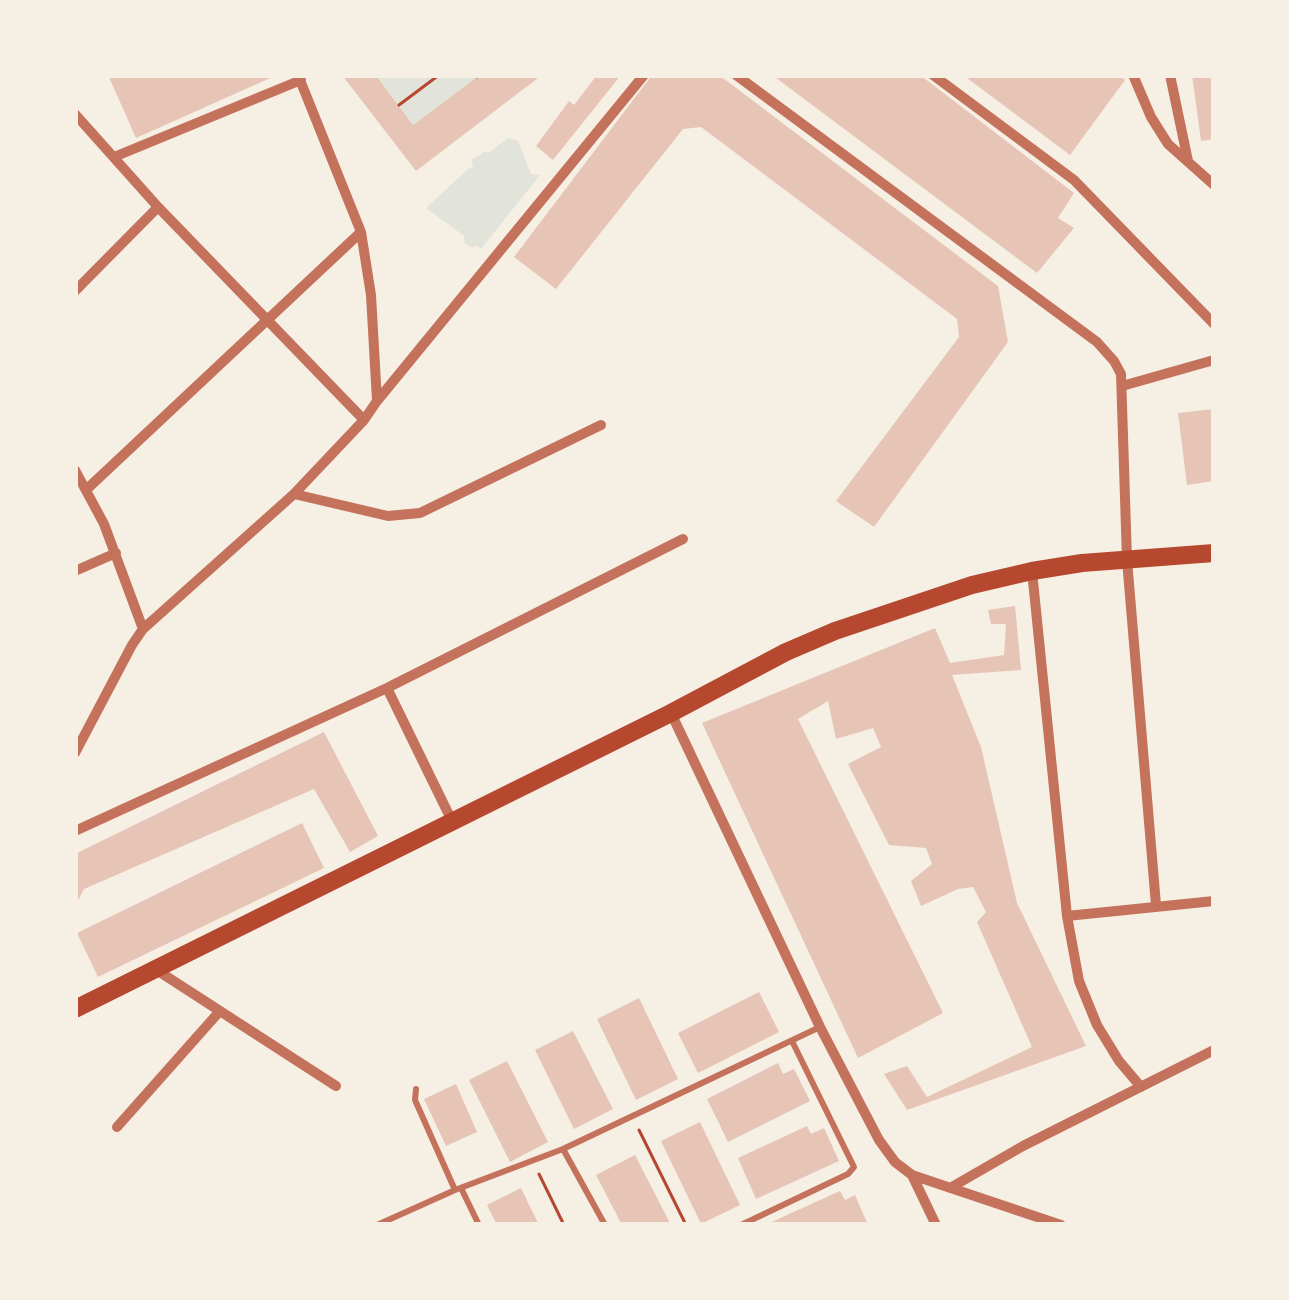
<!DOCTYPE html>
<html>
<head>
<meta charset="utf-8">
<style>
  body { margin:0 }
  #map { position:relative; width:1289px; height:1300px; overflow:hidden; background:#f6efe4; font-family:"Sofia Sans Condensed",sans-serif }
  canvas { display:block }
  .frame { position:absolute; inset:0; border:78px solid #f6efe4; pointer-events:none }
</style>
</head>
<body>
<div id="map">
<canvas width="1289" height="1300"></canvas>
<div class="frame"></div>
</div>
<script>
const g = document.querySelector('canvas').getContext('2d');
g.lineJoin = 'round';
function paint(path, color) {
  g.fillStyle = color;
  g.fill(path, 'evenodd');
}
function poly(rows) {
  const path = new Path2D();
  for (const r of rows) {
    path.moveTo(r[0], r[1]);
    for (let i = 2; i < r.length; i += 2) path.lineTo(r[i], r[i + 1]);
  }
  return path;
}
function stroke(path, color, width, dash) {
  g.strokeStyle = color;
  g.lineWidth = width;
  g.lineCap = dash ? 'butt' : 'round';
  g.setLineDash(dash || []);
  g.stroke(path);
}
const green = poly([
  [381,75,480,75,413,125,378,77],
  [508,138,518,141,531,174,540,175,481,249,477,246,470,247,465,244,464,236,426,208,469,168,473,168,471,160,484,152,490,152]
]);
const building = poly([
  [108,75,277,75,136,138],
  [342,75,376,75,413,125,480,75,542,75,416,171],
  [597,75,621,75,553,160,536,146,569,101,574,105],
  [652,75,719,75,998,286,1008,342,874,527,836,501,959,337,957,319,701,127,683,129,556,289,514,257],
  [772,75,920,75,1074,193,1058,218,1074,228,1037,273],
  [963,75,1118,75,1125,80,1070,155],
  [1192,75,1214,75,1214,139,1201,141],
  [1214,409,1214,481,1187,485,1178,413],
  [1015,606,1021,670,952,675,981,747,1017,903,1086,1046,907,1110,884,1074,907,1066,927,1097,1032,1047,977,922,986,912,973,887,958,889,921,906,911,881,932,864,926,848,889,845,848,764,881,747,873,728,836,739,828,701,798,719,943,1013,858,1058,702,723,935,628,950,663,1004,655,1006,624,991,624,988,610],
  [324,732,378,836,350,852,314,789,84,889,75,906,75,854],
  [302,823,324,868,98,977,77,933],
  [759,992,779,1032,698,1073,678,1033],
  [639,998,678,1079,636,1100,597,1019],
  [573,1031,613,1109,574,1129,535,1050],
  [507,1061,548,1142,510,1162,469,1080],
  [778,1063,783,1074,794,1069,810,1101,728,1142,707,1099],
  [456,1084,477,1132,446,1146,424,1099],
  [700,1122,740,1205,701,1224,661,1141],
  [807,1126,811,1134,824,1128,839,1161,756,1199,738,1158],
  [635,1155,671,1225,622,1225,596,1175],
  [521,1188,539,1225,497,1225,487,1205],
  [840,1191,845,1200,855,1195,868,1225,765,1225]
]);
const path = poly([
  [475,75,477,77],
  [399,105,439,75],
  [639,1130,686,1225],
  [539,1174,564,1225]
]);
const service = poly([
  [416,1089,415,1100,455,1190],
  [563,1149,605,1225],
  [461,1188,479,1225],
  [377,1225,455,1190,563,1149,820,1027],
  [741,1225,848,1174,854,1167,792,1041]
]);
const minor = poly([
  [736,75,1097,342,1114,361,1121,374,1127,560,1156,905],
  [933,75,1074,180,1214,324],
  [1133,75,1151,117,1168,144,1214,185],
  [1170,75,1188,161],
  [75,114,158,207,364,420],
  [114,157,301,80],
  [75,291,158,207],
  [1122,386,1214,360],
  [377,401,644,75],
  [75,470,104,524,143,629],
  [87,489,361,232],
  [294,494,388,516,420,513,601,425],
  [75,571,116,553],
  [1032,571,1067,916,1079,981,1097,1025,1119,1061,1141,1087],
  [387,688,452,821],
  [671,713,820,1027,879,1140,895,1162,912,1175,936,1225],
  [75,753,132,645,143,629,294,494,364,420,377,401,371,295,361,232,298,75],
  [75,831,387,688,683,539],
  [1067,916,1214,901],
  [155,969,336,1086],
  [117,1127,219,1012],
  [912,1175,1061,1225],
  [950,1188,1023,1146,1214,1050]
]);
const trunk = poly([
  [75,1009,671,713,786,652,835,631,972,585,1032,571,1082,563,1214,553]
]);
paint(green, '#e2e4dc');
paint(building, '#e6c5b7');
stroke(path, '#b5482f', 3);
stroke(service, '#c5725c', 6);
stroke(minor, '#c5725c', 10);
stroke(trunk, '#b5482f', 18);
</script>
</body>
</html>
